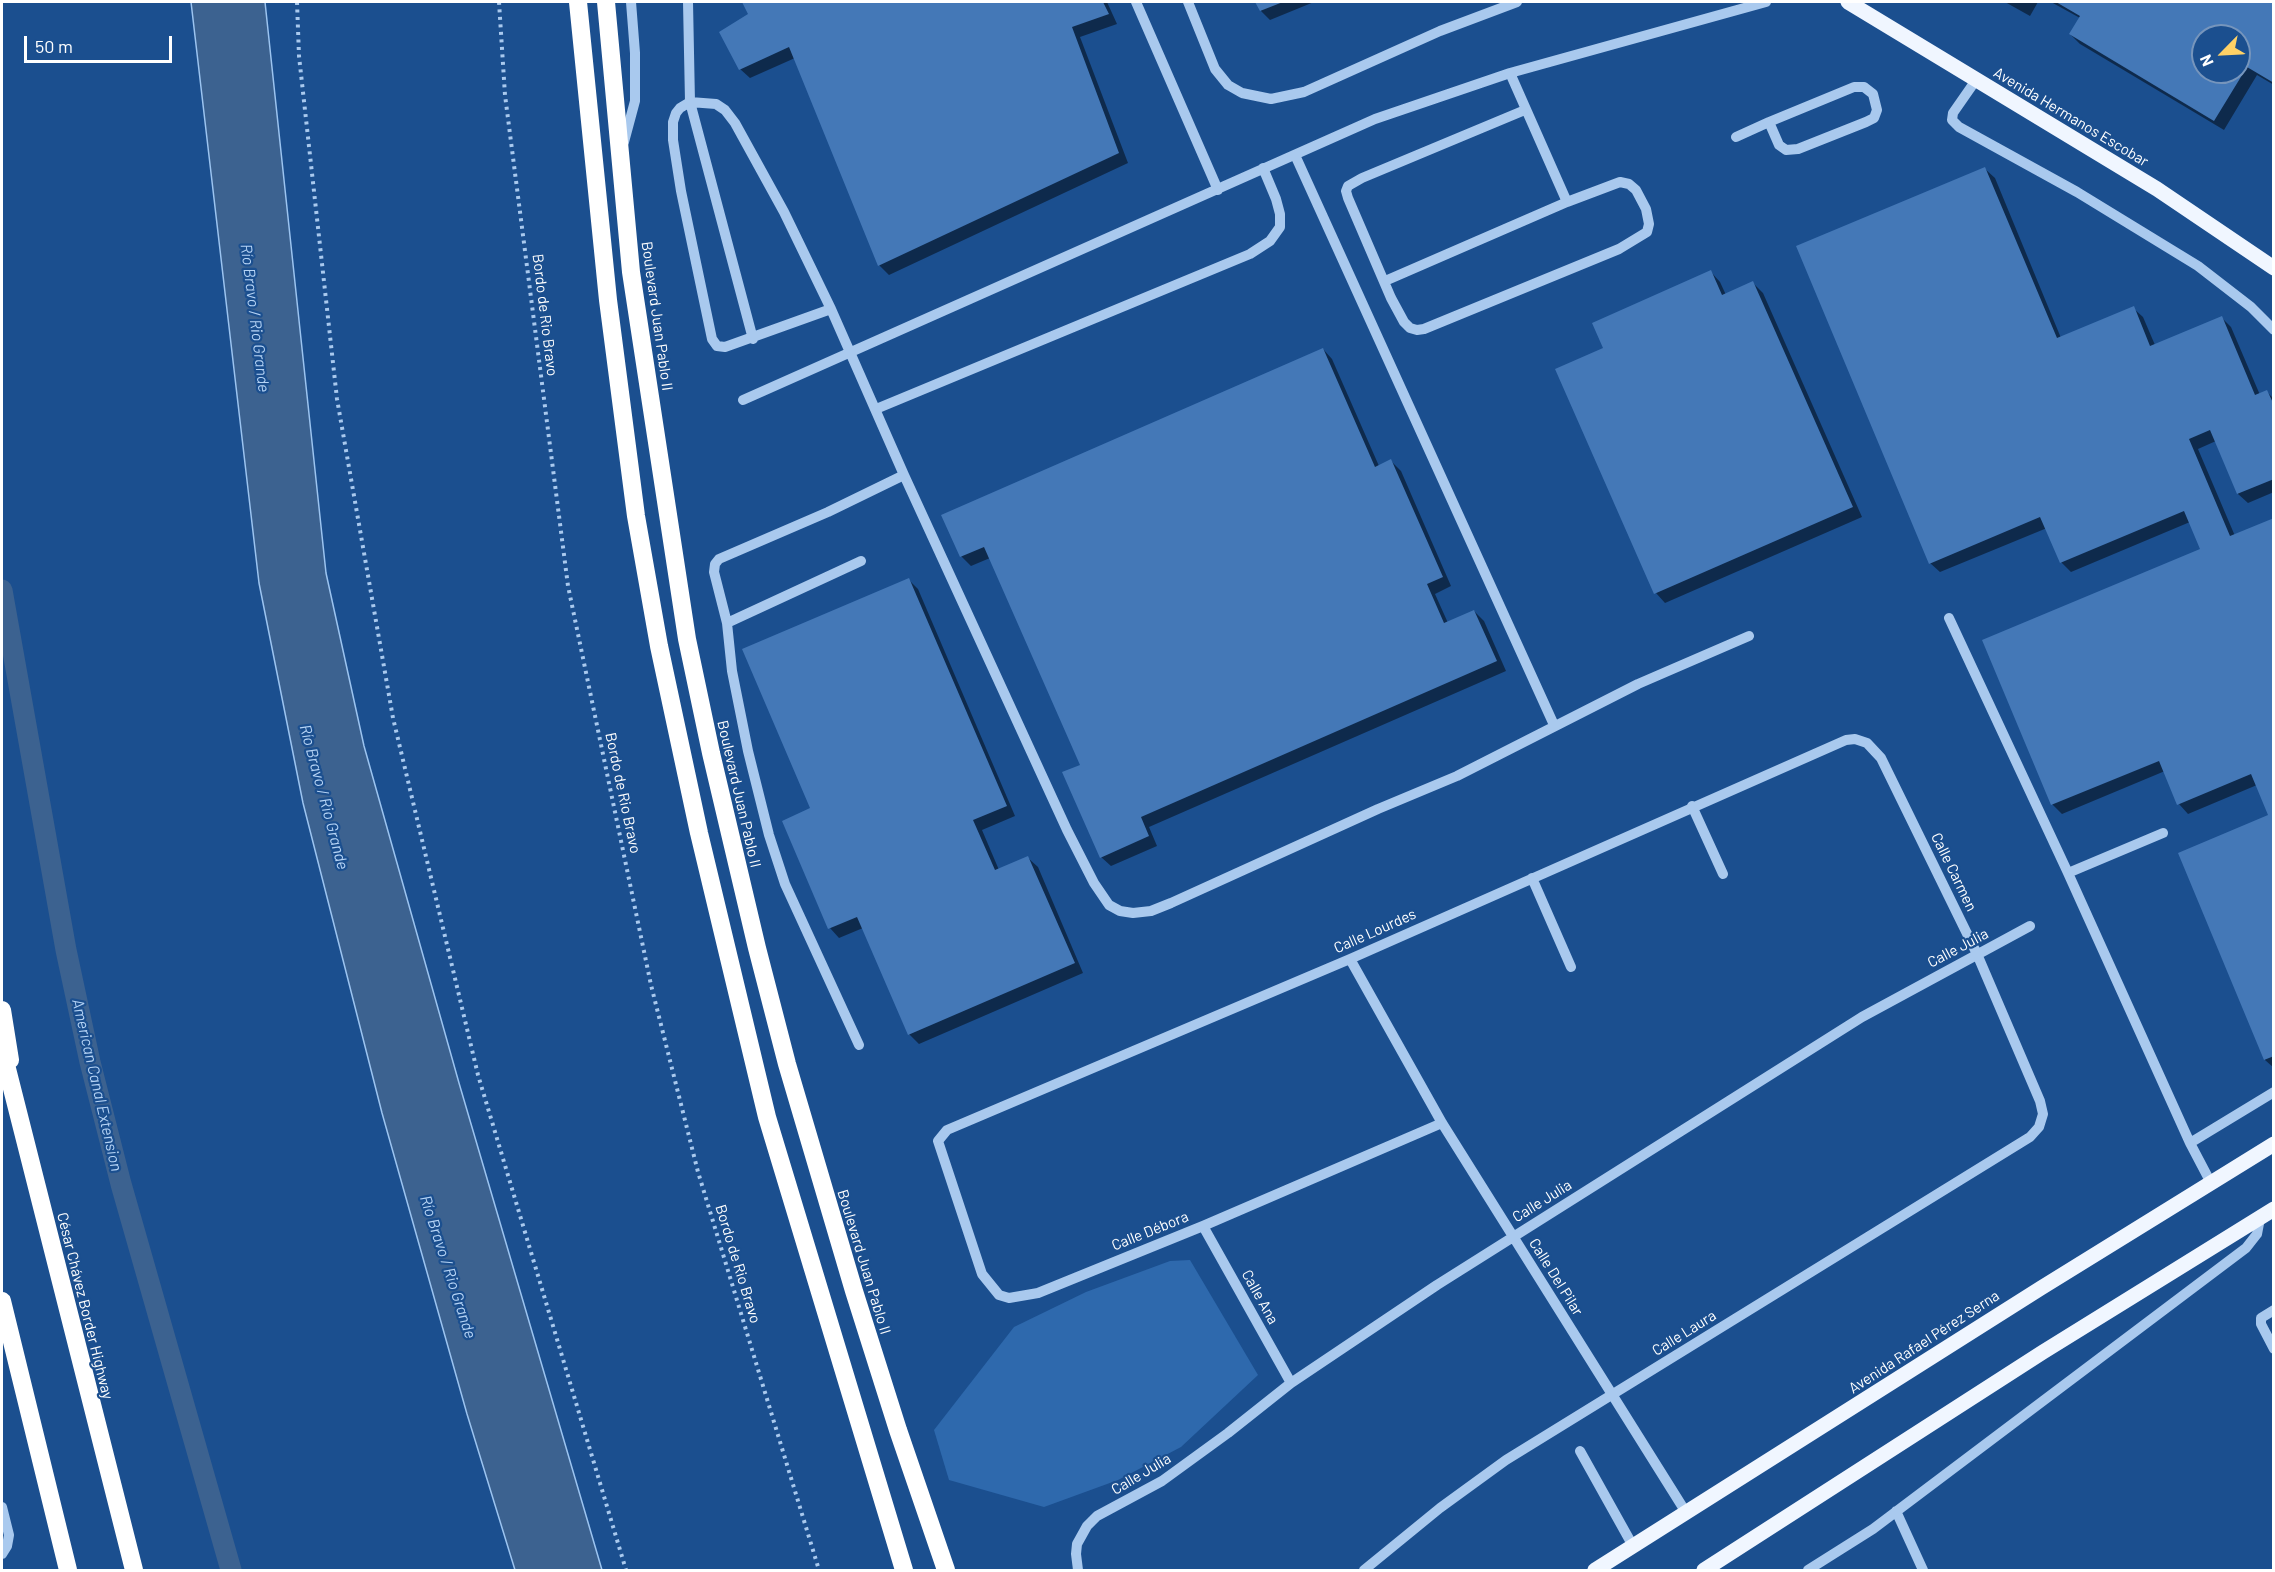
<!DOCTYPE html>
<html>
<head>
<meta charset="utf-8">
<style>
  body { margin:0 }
  #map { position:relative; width:2275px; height:1572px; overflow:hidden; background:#1b4f8f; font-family:Barlow,sans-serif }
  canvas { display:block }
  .frame { position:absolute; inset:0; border:3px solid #fff; pointer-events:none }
  .north { position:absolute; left:2191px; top:24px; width:60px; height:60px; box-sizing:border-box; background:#1b4f8f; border:2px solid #7695bc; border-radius:50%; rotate:246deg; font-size:16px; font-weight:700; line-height:24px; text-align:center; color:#fff }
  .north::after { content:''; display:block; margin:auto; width:21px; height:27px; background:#ffd166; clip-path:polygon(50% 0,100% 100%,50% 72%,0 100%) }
  .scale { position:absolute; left:24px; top:36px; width:148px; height:27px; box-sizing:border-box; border:3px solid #fff; border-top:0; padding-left:8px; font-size:18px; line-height:21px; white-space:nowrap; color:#fff; -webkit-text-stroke:4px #1b4f8f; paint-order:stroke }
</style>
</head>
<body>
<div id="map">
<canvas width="2275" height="1572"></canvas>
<div class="frame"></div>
<div class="north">N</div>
<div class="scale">50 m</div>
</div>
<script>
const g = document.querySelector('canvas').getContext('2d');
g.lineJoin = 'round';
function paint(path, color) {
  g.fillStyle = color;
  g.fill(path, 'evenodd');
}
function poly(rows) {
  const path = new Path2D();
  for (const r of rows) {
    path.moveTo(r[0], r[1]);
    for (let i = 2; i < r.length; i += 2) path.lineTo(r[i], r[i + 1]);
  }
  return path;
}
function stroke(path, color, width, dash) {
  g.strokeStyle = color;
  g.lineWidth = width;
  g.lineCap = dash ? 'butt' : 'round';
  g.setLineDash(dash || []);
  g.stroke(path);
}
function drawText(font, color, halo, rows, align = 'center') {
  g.font = font + ' Barlow,sans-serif';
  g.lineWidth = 4.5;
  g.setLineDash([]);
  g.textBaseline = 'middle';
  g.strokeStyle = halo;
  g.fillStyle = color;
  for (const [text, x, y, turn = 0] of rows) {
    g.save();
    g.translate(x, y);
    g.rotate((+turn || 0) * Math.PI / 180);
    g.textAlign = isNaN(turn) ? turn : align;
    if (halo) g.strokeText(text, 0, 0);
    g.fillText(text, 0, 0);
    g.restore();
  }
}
const green = poly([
  [1190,1260,1258,1375,1181,1447,1118,1480,1044,1507,949,1480,934,1430,1014,1327,1086,1292,1170,1261]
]);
const water = poly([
  [191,2,265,2,326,573,364,746,459,1083,602,1570,515,1570,467,1414,382,1113,303,803,259,583,191,2]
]);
const shadow = poly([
  [744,2,1107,2,1117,24,1080,37,1128,163,889,275,879,265,795,58,750,78,740,69,750,14],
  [1257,2,1314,2,1270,20,1261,11],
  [2005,2,2038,2,2030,16],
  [2051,2,2274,2,2274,85,2257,75,2224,130,2080,44,2070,34,2080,18],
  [2203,36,2239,36,2239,72,2203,72],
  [1985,169,1995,178,2061,338,2133,308,2143,317,2155,345,2222,318,2231,327,2260,395,2267,392,2274,399,2274,492,2248,503,2238,494,2216,441,2198,449,2235,536,2274,520,2274,1068,2265,1060,2180,854,2270,816,2257,785,2188,814,2179,804,2165,771,2062,814,2052,804,2202,550,2190,522,2071,572,2061,562,2047,528,1940,572,1930,563],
  [1711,272,1720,282,1726,295,1753,283,1763,293,1862,517,1665,603,1656,593,1557,370,1605,349],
  [1323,349,1332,359,1379,466,1391,461,1401,471,1451,586,1435,594,1448,623,1474,611,1484,621,1506,671,1149,827,1157,846,1111,866,1101,857,1082,766,990,558,971,566,961,556],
  [908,579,918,589,1015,816,982,830,999,870,1028,858,1038,867,1083,973,919,1044,909,1034,863,928,839,938,830,928,784,821,812,809]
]);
const canal = poly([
  [2,590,66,950,90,1062,121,1184,231,1570]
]);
const building = poly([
  [742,2,1103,2,1109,14,1072,27,1119,153,878,266,789,47,739,70,719,32,748,14],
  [1255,2,1283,2,1260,11],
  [2056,2,2274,2,2274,83,2247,67,2214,121,2069,34,2080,16],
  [2203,36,2239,36,2239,72,2203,72],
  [1985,167,2057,338,2134,306,2150,346,2222,316,2255,395,2267,390,2274,405,2274,479,2237,494,2210,430,2189,439,2230,536,2274,518,2274,1056,2264,1060,2178,853,2268,815,2251,774,2177,805,2159,761,2051,805,1982,640,2200,549,2184,511,2060,563,2040,517,1929,564,1796,246],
  [1711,270,1722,295,1753,281,1853,507,1654,594,1555,369,1603,348,1592,323],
  [1323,348,1375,467,1391,459,1443,577,1427,584,1444,623,1474,610,1497,661,1141,817,1149,836,1100,858,1062,772,1080,765,984,547,960,557,941,515],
  [909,578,1007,806,973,820,995,870,1028,856,1075,963,908,1035,857,917,828,929,782,821,810,808,742,649]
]);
const path = poly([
  [297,2,299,56,337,399,393,718,478,1075,626,1570],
  [499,2,505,95,568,586,651,985,698,1172,819,1570]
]);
const minor = poly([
  [688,2,690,102,753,339],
  [1136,2,1218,190],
  [1188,2,1215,69,1228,85,1242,93,1271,99,1304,92,1440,31,1517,2],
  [1510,73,1567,202],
  [1976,80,1953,113,1952,120,1959,127,2077,192,2198,266,2251,307,2274,330],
  [690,102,716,104,725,110,735,123,784,212,831,309,725,347,717,346,712,339,681,191,673,140,673,122,676,113,680,108,690,102],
  [1736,137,1769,122,1854,87,1864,87,1873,94,1877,110,1874,118,1866,122,1798,149,1786,150,1779,145,1769,122],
  [624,142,635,101,635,53,631,2],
  [1295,155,1554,725],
  [1385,281,1567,202,1620,182,1629,184,1636,190,1646,209,1649,224,1647,232,1619,249,1424,329,1417,330,1410,328,1404,322,1391,298,1348,198,1346,191,1348,186,1362,178,1525,110],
  [831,309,904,475,1067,830,1094,883,1109,905,1120,911,1133,913,1151,911,1171,903,1378,809,1457,776,1638,684,1749,636],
  [743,400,1375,119,1510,73,1766,2],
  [876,409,1250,254,1270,241,1280,227,1280,214,1276,199,1263,168],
  [1949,618,2068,873],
  [727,623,861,561],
  [1692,806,1723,874],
  [2163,833,2068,873,2190,1143,2211,1183],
  [1532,878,1571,967],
  [1350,959,1442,1123,1687,1514],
  [859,1045,785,884,769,835,748,751,732,671,727,623,714,572,715,564,719,559,828,512,904,475],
  [2190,1143,2274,1092],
  [1203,1226,1291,1383],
  [2274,1310,2261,1318,2261,1324,2274,1349],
  [1580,1451,1633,1546],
  [2,1507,9,1535,7,1546,2,1554],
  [1896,1511,1923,1570],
  [1078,1570,1076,1554,1077,1544,1087,1526,1097,1516,1162,1481,1228,1433,1291,1383,1437,1285,1862,1017,2030,926],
  [1364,1570,1440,1508,1506,1460,2030,1137,2039,1127,2043,1114,2040,1101,1977,954,1881,758,1867,743,1855,739,1846,740,1350,959,947,1130,938,1141,982,1274,999,1295,1009,1298,1038,1293,1203,1226,1442,1123],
  [1808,1570,1873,1529,2246,1248,2257,1234,2260,1218]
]);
const major = poly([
  [1848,2,2157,189,2274,268],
  [1595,1570,2041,1288,2274,1144],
  [1704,1570,2043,1352,2274,1209]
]);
const highway = poly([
  [578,2,608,300,636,516,659,646,699,833,767,1117,904,1570],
  [606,2,631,272,687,639,711,753,757,948,787,1064,854,1291,898,1430,946,1570],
  [2,1010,10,1060],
  [2,1049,134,1570],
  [2,1301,68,1570]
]);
const streetNames = [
  ["Avenida Hermanos Escobar",2071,117,31],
  ["Bordo de Rio Bravo",545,315,83],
  ["Boulevard Juan Pablo II",657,316,82],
  ["Bordo de Rio Bravo",623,793,78],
  ["Boulevard Juan Pablo II",739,794,77],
  ["Calle Carmen",1954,872,64],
  ["Calle Lourdes",1375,931,-24],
  ["Calle Julia",1958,948,-28],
  ["Calle Julia",1542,1201,-32],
  ["Calle Débora",1150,1231,-22],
  ["Boulevard Juan Pablo II",864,1262,73],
  ["Bordo de Rio Bravo",738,1264,73],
  ["Calle Del Pilar",1556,1277,58],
  ["Calle Ana",1260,1297,61],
  ["César Chávez Border Highway",85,1306,76],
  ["Calle Laura",1684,1333,-32],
  ["Avenida Rafael Pérez Serna",1924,1342,-33],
  ["Calle Julia",1141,1474,-31]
];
const waterNames = [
  ["Río Bravo / Rio Grande",255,318,83],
  ["Río Bravo / Rio Grande",324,797,75],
  ["American Canal Extension",97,1085,77],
  ["Río Bravo / Rio Grande",448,1267,72]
];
paint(green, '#2e69ad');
paint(water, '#3c6290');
stroke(water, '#9cc4f0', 1.5);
paint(shadow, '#0007');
stroke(canal, '#3c6290', 21);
paint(building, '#4478b7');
stroke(path, '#a9c9ee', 4, [3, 4.5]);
stroke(minor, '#a9c9ee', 10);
stroke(major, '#f0f6ff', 15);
stroke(highway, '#fff', 18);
drawText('15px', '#fff', '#1b4f8f', streetNames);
drawText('italic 16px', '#b5d3f5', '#1b4f8f', waterNames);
</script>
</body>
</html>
